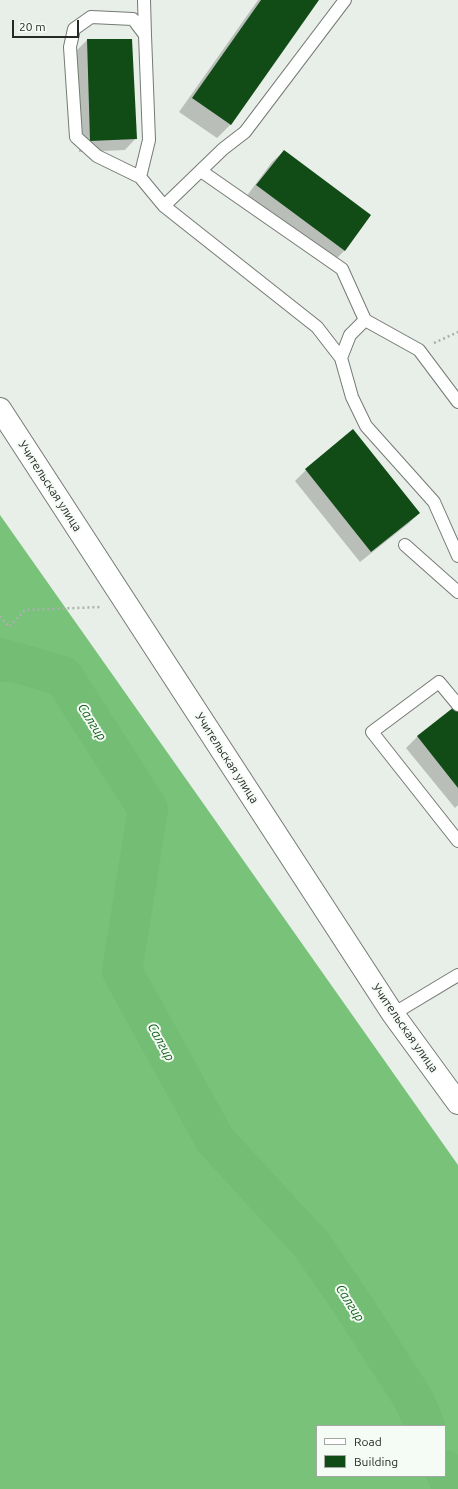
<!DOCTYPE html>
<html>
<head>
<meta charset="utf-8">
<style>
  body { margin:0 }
  #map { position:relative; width:458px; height:1489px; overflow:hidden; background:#e8eee8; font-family:Ubuntu,sans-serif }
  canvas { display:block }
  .legend { position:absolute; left:316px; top:1425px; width:130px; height:52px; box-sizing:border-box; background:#f5fbf5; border:1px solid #a3a7a3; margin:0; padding:5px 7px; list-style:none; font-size:12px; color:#272927 }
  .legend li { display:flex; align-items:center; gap:8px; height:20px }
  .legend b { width:20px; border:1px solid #a3a7a3 }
  .scale { position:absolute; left:12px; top:20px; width:67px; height:18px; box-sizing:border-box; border:2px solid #272927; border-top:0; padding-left:5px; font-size:12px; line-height:14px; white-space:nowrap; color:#272927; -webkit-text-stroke:3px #f5fbf5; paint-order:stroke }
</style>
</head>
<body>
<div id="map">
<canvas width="458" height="1489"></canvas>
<ul class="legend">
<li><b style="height:5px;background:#fff"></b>Road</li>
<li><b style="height:11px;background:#114b16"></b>Building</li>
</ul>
<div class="scale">20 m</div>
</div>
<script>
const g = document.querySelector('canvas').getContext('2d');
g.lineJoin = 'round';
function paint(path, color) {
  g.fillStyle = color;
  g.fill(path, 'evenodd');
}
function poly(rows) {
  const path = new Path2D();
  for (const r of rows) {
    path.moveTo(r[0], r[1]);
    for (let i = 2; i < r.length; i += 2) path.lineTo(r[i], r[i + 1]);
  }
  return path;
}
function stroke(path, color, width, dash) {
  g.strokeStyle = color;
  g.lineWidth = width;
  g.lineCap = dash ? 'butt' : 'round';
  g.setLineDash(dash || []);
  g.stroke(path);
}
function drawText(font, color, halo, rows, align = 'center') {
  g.font = font + ' Ubuntu,sans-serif';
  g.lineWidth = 4;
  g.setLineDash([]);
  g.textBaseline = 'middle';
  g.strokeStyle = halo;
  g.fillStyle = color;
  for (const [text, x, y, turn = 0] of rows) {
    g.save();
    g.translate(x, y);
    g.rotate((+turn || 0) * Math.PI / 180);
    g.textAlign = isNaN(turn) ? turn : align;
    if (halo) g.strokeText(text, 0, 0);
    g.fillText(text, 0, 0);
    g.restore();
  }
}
const forest = poly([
  [0,515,458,1165,458,1489,0,1489],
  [317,1426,445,1426,445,1476,317,1476]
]);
const water = poly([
  [0,646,32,652,36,679,0,682]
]);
const shadow = poly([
  [258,0,318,0,230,125,217,138,179,112],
  [87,40,136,138,125,150,79,152,76,51],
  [284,151,370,216,344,251,333,262,246,197,272,162],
  [306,470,419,513,408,524,360,562,295,481],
  [454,708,458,714,458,805,455,808,406,748,417,737]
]);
const river = poly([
  [0,658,63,676,148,809,122,971,215,1140,311,1244,351,1302,414,1400,425,1426],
  [445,1470,453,1489]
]);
const building = poly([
  [261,0,319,0,231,125,192,98],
  [87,39,132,39,137,139,90,141],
  [284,150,371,215,345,251,256,185],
  [353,429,420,513,371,552,305,469],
  [454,707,458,712,458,788,417,736]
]);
const path = poly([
  [434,343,458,332],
  [0,616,9,627,25,610,101,607]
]);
const service = poly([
  [144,0,145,35],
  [201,171,342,269,365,320,419,350,458,402],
  [140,177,149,140,145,35,133,19,91,17,74,29,70,47,76,137,97,156,140,177,164,206,317,327,341,358],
  [164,206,223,149,245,132,345,0],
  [365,320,350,335,341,358,352,397,366,426,434,502,458,556],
  [405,545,458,592],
  [458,705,439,682,372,732,458,841],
  [393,1014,458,975]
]);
const minor = poly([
  [0,409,393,1014,458,1103]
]);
const streetNames = [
  ["Учительская улица",50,486,57],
  ["Учительская улица",227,758,57],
  ["Учительская улица",405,1028,55]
];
const waterNames = [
  ["Салгир",92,722,57],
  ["Салгир",161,1042,61],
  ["Салгир",350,1303,57]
];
paint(forest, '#78c279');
paint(water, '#73bd74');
paint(shadow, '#0003');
stroke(river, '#73bd74', 40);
paint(building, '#114b16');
stroke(service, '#757a74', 14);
stroke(minor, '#757a74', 24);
stroke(path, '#acb0ac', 2.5, [2, 3]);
stroke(service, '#fff', 12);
stroke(minor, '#fff', 22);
drawText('12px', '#272927', '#f5fbf5', streetNames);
drawText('italic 13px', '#15621d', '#f5fbf5', waterNames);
</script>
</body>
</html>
